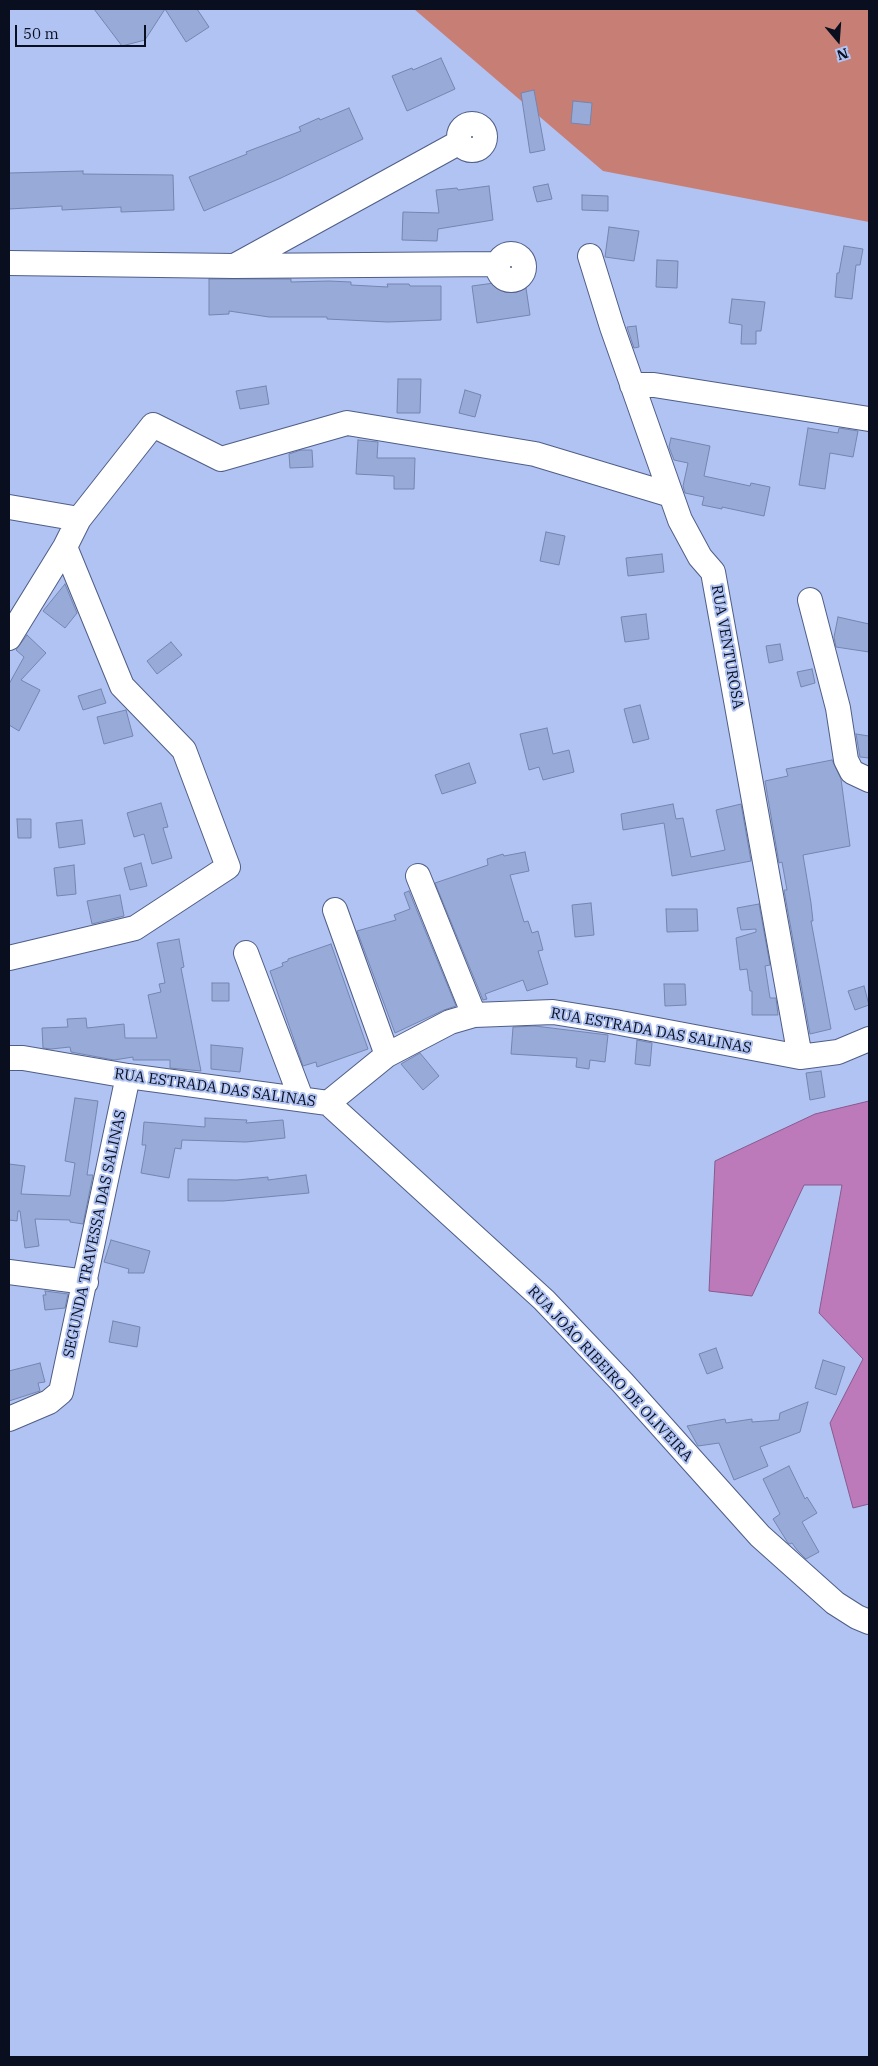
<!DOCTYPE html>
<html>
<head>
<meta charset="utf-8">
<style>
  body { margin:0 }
  #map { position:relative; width:878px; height:2066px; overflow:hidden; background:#b1c3f2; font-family:"IBM Plex Serif",serif }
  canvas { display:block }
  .frame { position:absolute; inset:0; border:10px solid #090f1f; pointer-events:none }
  .north { position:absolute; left:813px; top:15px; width:50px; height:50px; -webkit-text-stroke:4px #b1c3f2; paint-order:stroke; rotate:162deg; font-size:14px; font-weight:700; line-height:20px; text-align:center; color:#090f1f }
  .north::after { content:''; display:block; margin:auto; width:18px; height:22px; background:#090f1f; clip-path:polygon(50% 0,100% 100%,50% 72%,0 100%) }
  .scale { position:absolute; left:15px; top:25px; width:131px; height:22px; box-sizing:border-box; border:2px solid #090f1f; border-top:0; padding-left:6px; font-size:15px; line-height:18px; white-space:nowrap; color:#090f1f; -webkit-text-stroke:4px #b1c3f2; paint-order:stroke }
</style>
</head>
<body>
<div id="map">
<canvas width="878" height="2066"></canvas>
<div class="frame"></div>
<div class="north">N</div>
<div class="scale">50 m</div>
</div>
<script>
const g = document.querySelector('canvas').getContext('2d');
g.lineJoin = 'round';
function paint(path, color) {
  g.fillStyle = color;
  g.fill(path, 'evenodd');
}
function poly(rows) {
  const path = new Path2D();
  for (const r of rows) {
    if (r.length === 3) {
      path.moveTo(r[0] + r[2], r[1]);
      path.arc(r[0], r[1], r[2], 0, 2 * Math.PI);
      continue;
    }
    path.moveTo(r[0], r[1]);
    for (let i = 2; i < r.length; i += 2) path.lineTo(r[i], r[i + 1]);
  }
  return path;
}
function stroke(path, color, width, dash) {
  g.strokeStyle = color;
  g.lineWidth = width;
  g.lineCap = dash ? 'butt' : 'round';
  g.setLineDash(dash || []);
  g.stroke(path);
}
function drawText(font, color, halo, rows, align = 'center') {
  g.font = font + ' "IBM Plex Serif",serif';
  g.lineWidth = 4;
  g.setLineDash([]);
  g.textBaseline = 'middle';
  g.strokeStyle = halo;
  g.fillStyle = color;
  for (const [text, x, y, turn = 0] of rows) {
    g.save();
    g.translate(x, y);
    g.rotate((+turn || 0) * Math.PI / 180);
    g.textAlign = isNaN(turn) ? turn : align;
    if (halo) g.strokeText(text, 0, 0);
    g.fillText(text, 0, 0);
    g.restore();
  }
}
const green = poly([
  [414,9,869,9,869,222,603,171]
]);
const water = poly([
  [869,1101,869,1504,853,1508,830,1423,863,1359,819,1313,842,1185,804,1185,752,1296,709,1291,715,1161,815,1114,869,1101]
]);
const building = poly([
  [94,9,197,9,209,27,186,42,165,9,145,40,122,46,94,9],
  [441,58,455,89,407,111,392,76,412,68,413,70,441,58],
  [534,90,545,150,530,153,521,93,534,90],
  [573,101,592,103,590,125,571,123,573,101],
  [349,108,363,139,281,178,204,211,189,177,247,154,246,152,301,131,299,127,319,118,320,120,349,108],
  [83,171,83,174,173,175,174,210,121,212,121,207,62,210,62,206,9,209,9,173,83,171],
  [548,184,552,199,537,202,533,187,548,184],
  [489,186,493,220,438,229,437,241,402,240,403,212,439,213,436,190,457,188,458,190,489,186],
  [582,195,608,196,608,211,582,210,582,195],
  [609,227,639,231,634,261,605,257,609,227],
  [844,246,863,249,860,265,856,265,852,299,835,297,837,273,839,273,844,246],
  [657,260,678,261,677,288,656,287,657,260],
  [209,279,291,279,291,282,329,281,351,282,351,285,388,287,387,284,409,284,410,286,441,286,441,320,388,322,327,319,327,317,269,317,229,311,229,314,209,315,209,279],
  [525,281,530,315,477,323,472,286,494,283,494,285,525,281],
  [732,299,765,302,761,331,756,331,756,344,741,344,742,325,729,323,732,299],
  [636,326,639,347,634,348,627,327,636,326],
  [398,379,421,379,420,413,397,413,398,379],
  [266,386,269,404,240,409,236,391,266,386],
  [465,390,481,395,475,417,459,413,465,390],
  [808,428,838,433,839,428,858,431,853,457,830,453,825,489,799,485,808,428],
  [671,438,710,446,704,476,750,486,751,483,770,487,764,516,722,507,722,509,702,505,704,497,685,493,683,486,688,463,674,460,669,447,671,438],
  [358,440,378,442,377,458,415,458,414,489,394,489,394,476,356,474,358,440],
  [301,450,312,450,313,467,290,468,289,454,301,450],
  [546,532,565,536,559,565,540,561,546,532],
  [662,554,664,572,628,576,626,558,662,554],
  [65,584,77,613,65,628,43,611,65,584],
  [646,614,649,639,625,642,621,617,646,614],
  [838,617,869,624,869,652,836,647,834,637,838,617],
  [27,635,46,653,21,680,40,690,19,731,9,725,9,684,24,657,16,650,27,635],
  [171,642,182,655,157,674,147,661,171,642],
  [780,644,783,660,769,663,766,646,780,644],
  [812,669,815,683,801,687,797,672,812,669],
  [101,689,106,703,83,710,78,696,101,689],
  [640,705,649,739,633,743,624,709,640,705],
  [126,710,133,736,104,744,97,717,126,710],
  [547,728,553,754,569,750,574,772,543,780,539,767,529,770,520,734,547,728],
  [856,734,869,736,869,758,860,757,856,734],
  [832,760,841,779,850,846,803,855,811,903,813,921,811,921,831,1029,810,1034,784,890,787,890,782,862,779,863,765,781,788,776,786,769,832,760],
  [469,763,476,783,442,794,435,775,469,763],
  [161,803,168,827,163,828,172,858,152,864,144,834,134,837,127,813,161,803],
  [673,804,676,819,683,818,691,857,725,850,716,810,741,804,751,861,672,876,664,823,623,830,621,814,673,804],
  [17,819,31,819,31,838,18,838,17,819],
  [82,820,85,844,59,848,56,823,82,820],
  [525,852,529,871,510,875,524,922,528,921,532,933,538,931,543,950,538,951,548,984,527,991,523,980,485,994,487,999,483,1000,435,883,488,865,487,859,503,854,504,856,525,852],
  [141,863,147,886,130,890,124,868,141,863],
  [74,865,76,894,57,896,54,868,74,865],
  [409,891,456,1006,444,1010,395,1033,357,931,396,920,394,915,410,909,404,893,409,891],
  [120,895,124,916,92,924,87,901,120,895],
  [591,903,594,935,575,937,572,905,591,903],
  [759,904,770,965,765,966,770,998,776,998,778,1015,752,1015,752,991,750,991,747,969,740,970,736,938,756,932,756,929,741,930,737,908,759,904],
  [666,909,697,909,698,931,667,932,666,909],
  [179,939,184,967,181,968,201,1071,170,1068,170,1060,133,1060,133,1057,114,1060,71,1052,70,1047,51,1049,43,1048,42,1028,68,1027,67,1019,86,1018,87,1028,124,1024,125,1038,157,1038,148,995,161,992,159,984,165,983,157,943,179,939],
  [331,944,368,1049,317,1067,316,1062,303,1066,270,971,283,966,282,963,288,961,288,959,331,944],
  [212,983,229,983,229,1001,212,1001,212,983],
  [664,984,685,984,686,1005,665,1006,664,984],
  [864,986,869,1005,855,1010,848,991,864,986],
  [535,1026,608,1035,605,1062,590,1060,589,1069,576,1067,577,1058,511,1054,513,1027,535,1026],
  [637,1040,652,1043,650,1066,635,1064,637,1040],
  [211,1045,243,1048,240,1072,211,1069,211,1045],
  [420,1053,439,1076,423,1090,401,1064,420,1053],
  [821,1071,825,1097,810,1100,806,1073,821,1071],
  [75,1098,98,1101,87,1175,93,1175,83,1224,70,1222,70,1220,35,1219,39,1246,25,1248,20,1211,18,1211,17,1221,9,1220,9,1164,25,1166,21,1194,70,1196,75,1163,65,1161,75,1098],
  [205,1118,247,1120,246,1123,283,1120,285,1138,246,1142,182,1140,181,1149,175,1148,169,1178,141,1173,146,1145,142,1145,144,1122,205,1127,205,1118],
  [306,1175,309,1193,223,1201,188,1201,188,1179,237,1180,268,1177,268,1180,306,1175],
  [111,1240,150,1251,144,1273,128,1273,129,1269,104,1262,111,1240],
  [45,1291,68,1294,65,1308,45,1310,43,1295,46,1295,45,1291],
  [113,1321,140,1327,137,1347,109,1342,113,1321],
  [716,1348,723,1368,707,1374,699,1354,716,1348],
  [823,1360,845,1367,836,1395,815,1388,823,1360],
  [40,1363,45,1382,38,1383,40,1391,9,1401,9,1371,40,1363],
  [808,1402,800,1432,760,1447,768,1466,734,1480,719,1443,698,1446,687,1426,725,1419,726,1423,752,1419,752,1422,779,1420,780,1413,808,1402],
  [789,1466,805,1499,807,1497,817,1513,802,1522,819,1552,806,1559,797,1550,792,1543,790,1544,788,1543,773,1519,780,1514,763,1479,789,1466]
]);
const minor = poly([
  [472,137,13],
  [511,267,13],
  [590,256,612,327,680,520,700,557,713,572,800,1057],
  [9,263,234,266,498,264],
  [238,264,460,142],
  [632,385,654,385,869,419],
  [9,507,79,519],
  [810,600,838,708,846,760,852,772,869,780],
  [9,638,65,547,79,519,153,425,221,459,347,423,535,454,671,495],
  [418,876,474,1015],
  [335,910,387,1055],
  [246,953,301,1098],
  [9,958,135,928,228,867,184,750,122,686,65,547],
  [9,1058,23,1058,128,1076,328,1103,387,1055,450,1022,474,1015,553,1012,615,1022,800,1057,838,1052,869,1039],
  [328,1103,544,1300,622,1382,760,1536,835,1603,857,1617,869,1622],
  [9,1272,86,1282],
  [9,1419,49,1402,61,1392,128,1076]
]);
const streetNames = [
  ["RUA VENTUROSA",727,647,80],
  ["RUA ESTRADA DAS SALINAS",651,1031,10],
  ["RUA ESTRADA DAS SALINAS",215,1088,8],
  ["SEGUNDA TRAVESSA DAS SALINAS",95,1234,-78],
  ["RUA JOÃO RIBEIRO DE OLIVEIRA",610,1374,47]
];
paint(green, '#c77e75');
paint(water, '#bd7abb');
stroke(water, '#875a8c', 1);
paint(building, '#98aad7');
stroke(building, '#7485b0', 1);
stroke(minor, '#4f5e87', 26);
stroke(minor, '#fff', 24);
drawText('15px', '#090f1f', '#b1c3f2', streetNames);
</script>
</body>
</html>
